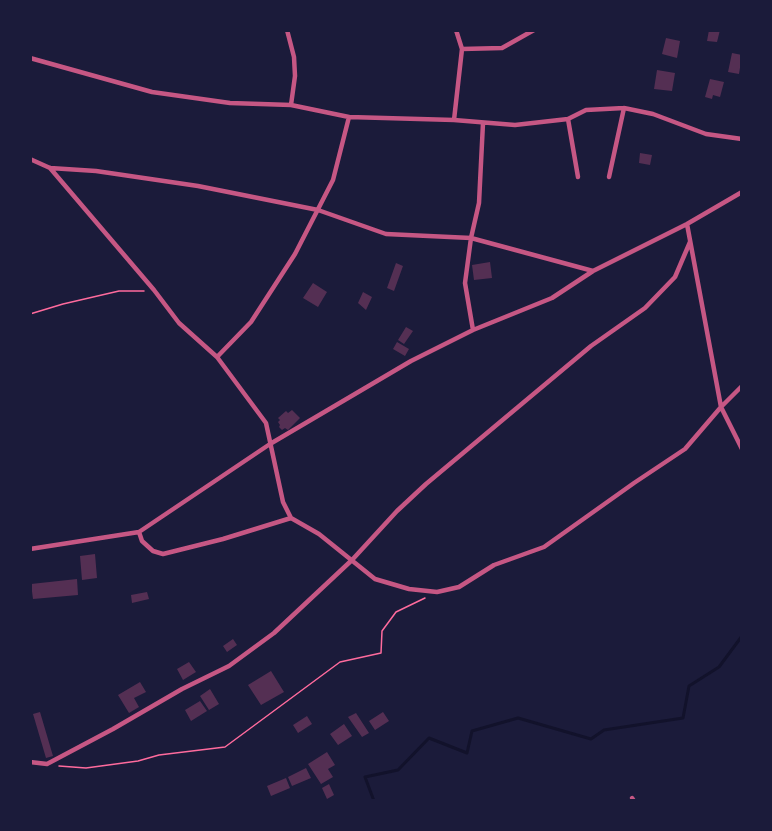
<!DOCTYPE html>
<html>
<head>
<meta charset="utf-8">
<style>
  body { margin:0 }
  #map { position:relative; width:772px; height:831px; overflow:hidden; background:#1b1b3a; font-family:Overpass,sans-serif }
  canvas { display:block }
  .frame { position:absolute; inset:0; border:32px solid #1b1b3a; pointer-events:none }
</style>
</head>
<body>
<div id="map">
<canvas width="772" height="831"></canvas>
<div class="frame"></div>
</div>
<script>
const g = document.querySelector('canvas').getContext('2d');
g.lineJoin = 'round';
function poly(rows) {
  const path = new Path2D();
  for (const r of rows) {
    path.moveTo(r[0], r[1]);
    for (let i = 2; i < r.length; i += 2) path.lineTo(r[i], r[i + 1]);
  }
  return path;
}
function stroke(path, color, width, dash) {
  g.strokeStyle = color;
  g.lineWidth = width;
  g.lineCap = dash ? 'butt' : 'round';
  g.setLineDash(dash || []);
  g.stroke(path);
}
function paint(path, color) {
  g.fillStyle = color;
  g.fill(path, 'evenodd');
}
const stream = poly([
  [374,801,365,777,398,770,429,738,467,753,472,731,518,718,591,739,604,730,683,718,689,686,719,667,742,636]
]);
const building = poly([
  [709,30,720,30,717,42,707,41],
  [666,38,680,41,677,58,662,54],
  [732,53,742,55,739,74,728,72],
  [657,70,675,73,672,91,654,89],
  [710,79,724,82,720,97,713,95,712,99,705,97],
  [640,153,652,155,650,165,639,163],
  [490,262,492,278,474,280,472,265],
  [396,263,403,266,394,291,387,288],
  [313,283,327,292,318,307,303,298],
  [363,292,372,297,366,310,358,303],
  [406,327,413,331,404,344,398,340],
  [397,342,409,349,405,356,393,349],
  [292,410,300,418,288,430,285,428,282,430,279,427,280,425,278,422,280,420,278,418,286,411,288,413],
  [95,554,97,578,82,580,80,556],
  [77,579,78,595,33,599,31,584],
  [147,592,149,599,132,603,131,595],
  [233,639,237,645,227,652,223,646],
  [189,662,196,672,183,680,177,669],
  [271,671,284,692,261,705,248,685],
  [140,682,146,692,134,698,139,707,129,713,118,695],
  [210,689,219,704,209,710,200,696],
  [200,701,207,711,191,721,185,710],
  [40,712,53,756,46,758,33,714],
  [383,712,389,721,375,730,369,721],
  [356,713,369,733,362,737,348,717],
  [307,716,312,724,298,733,293,725],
  [344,724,352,736,338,745,330,734],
  [327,752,335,765,328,769,333,777,321,784,308,764],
  [306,768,311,778,292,786,288,777],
  [286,778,290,788,271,796,267,786],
  [329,784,334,795,327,799,322,788]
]);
const path = poly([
  [30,314,63,304,119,291,144,291],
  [59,766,86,768,138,761,159,755,225,747,340,662,381,653,382,631,396,612,425,598]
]);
const minor = poly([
  [287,30,294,57,295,76,291,105],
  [462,49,502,48,534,30],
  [30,58,152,92,230,103,291,105,349,117,454,120,515,125,568,119,586,110,624,108,653,114,706,134,742,139],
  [568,119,578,177],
  [454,120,462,49,456,30],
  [30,159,50,168,96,171,198,186,318,210,386,234,471,238,593,271],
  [50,168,154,290,179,323,217,357,266,423,283,502,291,518,319,534,375,579,409,589,437,592,459,587,494,565,544,547,634,483,685,449,721,407,742,386],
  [609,177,624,108],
  [687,224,721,407,742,449],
  [473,330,465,283,471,238,479,203,483,123],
  [217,357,251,322,295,254,333,180,349,117],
  [139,532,142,541,153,551,163,554,223,539,291,518],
  [30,549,139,532,270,444,411,361,473,330,552,298,593,271,687,224,742,192],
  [30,762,47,764,113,729,182,689,229,666,274,633,352,560,397,511,426,484,591,346,645,308,675,277,690,242],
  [632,798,634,801]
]);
stroke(stream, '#12122b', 3);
paint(building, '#542f53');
stroke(path, '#ff6b9d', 1.5);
stroke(minor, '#c65784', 4.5);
</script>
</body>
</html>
